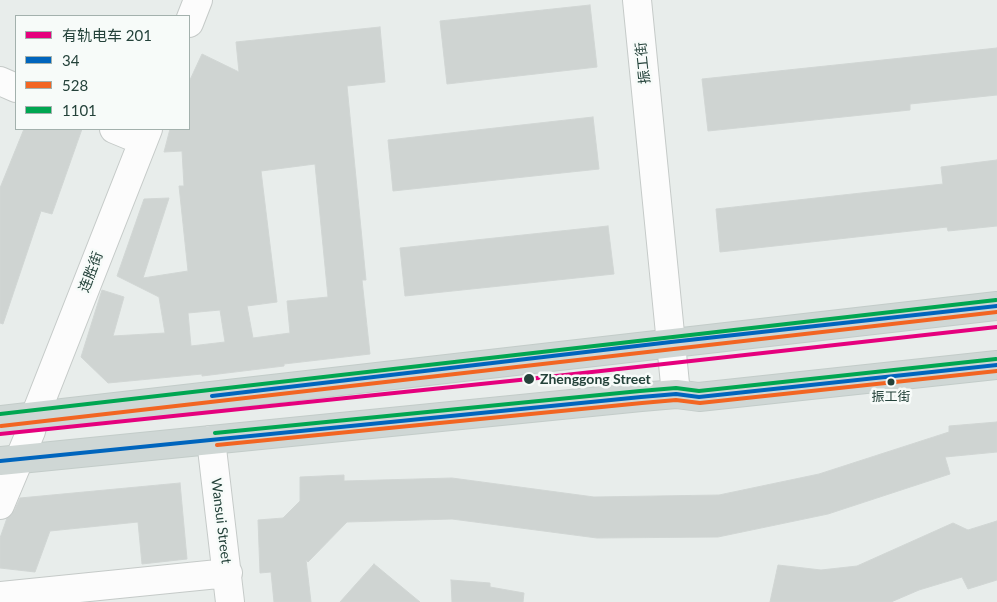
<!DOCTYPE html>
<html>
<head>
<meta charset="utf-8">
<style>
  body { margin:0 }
  #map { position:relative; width:997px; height:602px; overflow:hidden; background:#e8edeb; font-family:Lato,"Noto Sans SC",sans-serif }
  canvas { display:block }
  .legend { position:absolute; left:15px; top:15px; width:175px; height:115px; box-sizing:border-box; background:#f7fbf9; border:1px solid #a3b1ad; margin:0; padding:6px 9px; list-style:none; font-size:15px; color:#24423a }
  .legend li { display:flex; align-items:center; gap:10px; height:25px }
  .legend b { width:25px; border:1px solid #a3b1ad }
</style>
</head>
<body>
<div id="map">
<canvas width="997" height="602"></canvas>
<ul class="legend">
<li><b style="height:6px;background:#e5007d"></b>有轨电车 201</li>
<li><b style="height:6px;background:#0065bd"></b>34</li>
<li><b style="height:6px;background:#f26522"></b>528</li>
<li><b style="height:6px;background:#00a651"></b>1101</li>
</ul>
</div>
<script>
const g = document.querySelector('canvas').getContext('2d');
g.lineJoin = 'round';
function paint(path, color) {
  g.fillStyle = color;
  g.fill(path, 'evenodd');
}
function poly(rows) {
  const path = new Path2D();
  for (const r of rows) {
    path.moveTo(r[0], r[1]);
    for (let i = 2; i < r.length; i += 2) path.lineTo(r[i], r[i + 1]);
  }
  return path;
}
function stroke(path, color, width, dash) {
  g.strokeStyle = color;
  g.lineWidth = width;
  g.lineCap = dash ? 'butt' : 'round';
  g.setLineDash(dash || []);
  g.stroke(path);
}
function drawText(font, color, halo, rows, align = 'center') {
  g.font = font + ' Lato,"Noto Sans SC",sans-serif';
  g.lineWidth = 5;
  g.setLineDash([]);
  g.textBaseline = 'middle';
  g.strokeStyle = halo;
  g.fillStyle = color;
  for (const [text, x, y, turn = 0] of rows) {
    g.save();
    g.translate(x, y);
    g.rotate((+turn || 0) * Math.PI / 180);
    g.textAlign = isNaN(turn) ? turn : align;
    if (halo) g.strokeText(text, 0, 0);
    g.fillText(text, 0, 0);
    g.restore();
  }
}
const building = poly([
  [590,5,597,67,447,84,440,21,590,5],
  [380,27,385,82,347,86,366,280,362,280,370,354,284,364,284,366,202,376,202,374,108,383,81,357,102,290,124,297,113,336,165,333,159,297,117,276,144,199,169,198,143,278,188,271,179,186,184,186,182,151,164,152,170,129,189,129,189,82,202,54,239,72,236,42,380,27],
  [315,164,328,297,287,301,290,333,253,338,247,306,277,302,261,171,315,164],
  [220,310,225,342,191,346,188,313,220,310],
  [997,48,997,95,910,104,910,110,708,131,702,79,997,48],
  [593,117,599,169,393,191,388,140,593,117],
  [24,129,82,129,52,214,41,211,3,324,0,323,0,188,24,129],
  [997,160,997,226,948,231,947,227,720,252,716,209,943,184,941,167,997,160],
  [608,226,614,274,405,296,400,248,608,226],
  [997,422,997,452,945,457,950,474,828,514,718,537,597,538,452,519,347,522,308,562,306,560,311,602,274,602,271,572,260,573,258,520,283,518,300,501,300,477,344,475,344,481,452,478,594,497,719,495,819,474,949,432,949,426,997,422],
  [180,483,187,559,142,564,138,522,50,531,35,572,0,568,0,538,7,518,14,511,20,498,180,483],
  [997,521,997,580,968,589,962,577,919,590,891,602,770,602,778,565,821,570,857,566,953,523,968,530,997,521],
  [374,564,420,602,340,602,374,564],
  [451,580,490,583,490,587,524,593,523,602,452,602,451,580]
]);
const minor = poly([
  [637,0,676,394],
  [189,23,198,0],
  [0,81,16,88],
  [114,129,143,141],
  [211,440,230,602],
  [0,505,31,431,35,416,148,129],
  [0,596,228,573]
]);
const major = poly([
  [0,420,997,306],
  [0,461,641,397,676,394,699,397,997,365]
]);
const bus1 = poly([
  [212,396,671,342,997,306],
  [0,461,641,397,676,394,699,397,997,365]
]);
const bus2 = poly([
  [1,426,997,312],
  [217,445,642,403,676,400,700,403,997,371]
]);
const bus3 = poly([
  [0,414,996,300],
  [215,433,640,391,676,388,699,391,996,359]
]);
const tram1 = poly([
  [0,434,529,379,997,327]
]);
const markers = [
  [529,379,6,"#24423a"],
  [891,382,4.5,"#24423a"]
];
const busNames = [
  ["振工街",891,397]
];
const streetNames = [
  ["振工街",643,63,-96],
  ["连胜街",91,272,-69],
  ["Wansui Street",221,521,83]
];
const stopNames = [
  ["Zhenggong Street",540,379]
];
paint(building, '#cfd4d2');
stroke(building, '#d1d6d4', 1);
stroke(minor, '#c5cac8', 30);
stroke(major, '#c3ccc9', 30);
stroke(minor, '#fcfcfc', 28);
stroke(major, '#cfd7d5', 28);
stroke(bus1, '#0065bd', 4);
stroke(bus2, '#f26522', 4);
stroke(bus3, '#00a651', 4);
stroke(tram1, '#e5007d', 4);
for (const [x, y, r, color] of markers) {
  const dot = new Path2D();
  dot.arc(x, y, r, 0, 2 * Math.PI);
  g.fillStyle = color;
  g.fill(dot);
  stroke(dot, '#f7fbf9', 2);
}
drawText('13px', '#24423a', '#f7fbf9', busNames);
drawText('14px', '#24423a', '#f7fbf9', streetNames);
drawText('bold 14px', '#24423a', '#f7fbf9', stopNames, 'left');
</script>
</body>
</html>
